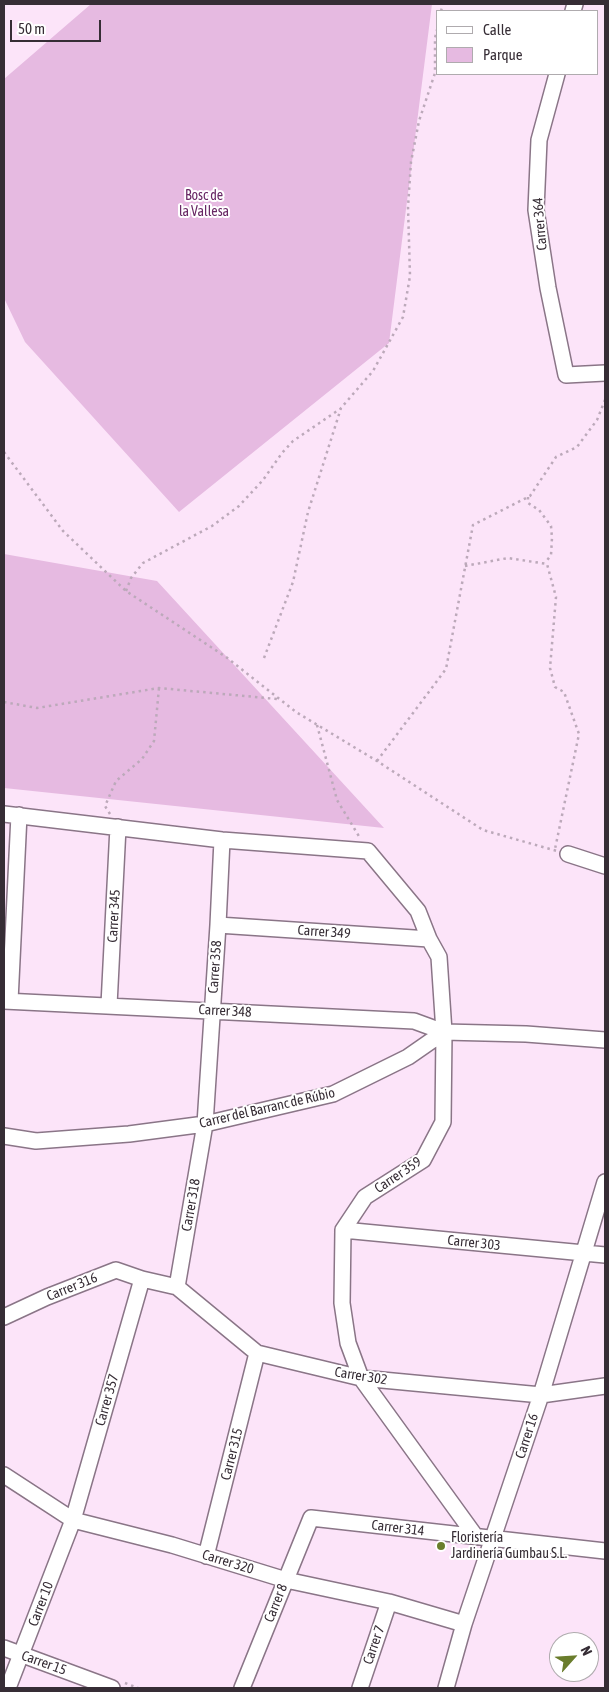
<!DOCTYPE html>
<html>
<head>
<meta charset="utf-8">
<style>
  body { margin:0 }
  #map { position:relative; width:609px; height:1692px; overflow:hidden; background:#fce4f9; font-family:"Asap Condensed",sans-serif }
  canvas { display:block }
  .frame { position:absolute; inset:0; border:5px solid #362d35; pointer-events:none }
  .legend { position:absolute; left:436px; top:10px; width:162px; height:65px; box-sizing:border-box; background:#fff; border:1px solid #afabae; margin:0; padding:6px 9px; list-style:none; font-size:15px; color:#362d35 }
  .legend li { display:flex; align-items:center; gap:10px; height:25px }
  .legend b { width:25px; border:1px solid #afabae }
  .north { position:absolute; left:549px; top:1632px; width:50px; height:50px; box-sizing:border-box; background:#fff; border:1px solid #afabae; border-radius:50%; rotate:64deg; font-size:14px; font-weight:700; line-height:20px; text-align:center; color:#362d35 }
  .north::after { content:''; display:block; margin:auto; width:18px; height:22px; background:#6a7d2c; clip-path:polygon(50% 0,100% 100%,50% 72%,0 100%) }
  .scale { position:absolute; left:10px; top:20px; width:91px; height:22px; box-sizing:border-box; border:2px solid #362d35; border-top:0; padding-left:6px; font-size:15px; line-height:18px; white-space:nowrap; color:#362d35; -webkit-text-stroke:4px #fff; paint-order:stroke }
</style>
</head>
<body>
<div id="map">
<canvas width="609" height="1692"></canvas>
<div class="frame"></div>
<ul class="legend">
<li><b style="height:6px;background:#fff"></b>Calle</li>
<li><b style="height:14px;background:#e6bae1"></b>Parque</li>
</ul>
<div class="north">N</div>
<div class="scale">50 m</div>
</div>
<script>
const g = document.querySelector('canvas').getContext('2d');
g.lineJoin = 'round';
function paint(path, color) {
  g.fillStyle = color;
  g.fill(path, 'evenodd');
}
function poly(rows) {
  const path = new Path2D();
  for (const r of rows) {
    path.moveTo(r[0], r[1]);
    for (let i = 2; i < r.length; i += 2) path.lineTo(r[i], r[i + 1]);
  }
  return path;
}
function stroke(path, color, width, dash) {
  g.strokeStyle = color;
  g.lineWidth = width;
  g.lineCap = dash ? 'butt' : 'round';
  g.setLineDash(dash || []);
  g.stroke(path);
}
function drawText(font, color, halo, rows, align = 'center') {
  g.font = font + ' "Asap Condensed",sans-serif';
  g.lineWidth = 4;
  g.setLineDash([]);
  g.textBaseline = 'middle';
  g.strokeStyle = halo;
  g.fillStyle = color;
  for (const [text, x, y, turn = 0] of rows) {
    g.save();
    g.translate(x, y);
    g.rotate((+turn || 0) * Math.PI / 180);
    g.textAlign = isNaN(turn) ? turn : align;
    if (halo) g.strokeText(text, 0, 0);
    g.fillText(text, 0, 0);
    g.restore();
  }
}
const green = poly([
  [91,4,432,4,389,343,179,512,25,342,4,298,4,79],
  [4,554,157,581,384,828,4,788]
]);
const path = poly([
  [441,11,443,4],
  [4,452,63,531,126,591,226,657,296,712,377,761,483,830,557,851],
  [528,497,528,503,539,510,551,526,552,538,551,555,545,563],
  [465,566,508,558,547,564,556,597,550,668,555,687,564,692,579,734,555,849],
  [126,591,131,578,143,563,212,526,239,506,263,480,282,453,293,441,340,409],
  [264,658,293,582,308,512,341,408,373,371,403,317,410,276,408,207,411,162,419,121,435,73,435,38,438,26],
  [4,702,37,708,159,688,277,699],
  [317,725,337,800,360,838],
  [377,761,446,669,473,525,530,496,556,457,577,447,597,420,605,400],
  [110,814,105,806,116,781,142,759,154,741,159,688],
  [125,1683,138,1688]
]);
const minor = poly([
  [573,11,575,4],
  [557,74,539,140,536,210,548,288,566,375,605,373],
  [4,814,222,840,368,851,418,911,429,939,439,957,444,1032,443,1122,423,1160,365,1197,343,1230,342,1303,348,1343,361,1378,476,1537],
  [568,854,605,866],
  [218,925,429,939],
  [4,1001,414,1021,444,1032],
  [10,1001,19,815],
  [109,1005,118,827],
  [4,1136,36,1141,129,1134,205,1124,333,1094,408,1057,444,1032,526,1034,605,1040],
  [343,1230,605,1255],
  [177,1287,205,1124,218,925,222,840],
  [4,1317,47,1297,116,1270,142,1279,177,1287,257,1353,361,1378,541,1395,605,1386],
  [4,1475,73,1520,172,1545,286,1580,389,1602,464,1624],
  [206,1556,257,1353],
  [4,1648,112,1688],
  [8,1688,73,1520,142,1279],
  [242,1688,311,1518,605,1551],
  [360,1688,389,1602],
  [446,1688,464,1624,541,1395,605,1182]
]);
const markers = [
  [441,1546,5,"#6a7d2c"]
];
const parkNames = [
  ["Bosc de",204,196],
  ["la Vallesa",204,212]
];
const streetNames = [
  ["Carrer 364",540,224,-95],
  ["Carrer 345",114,916,-87],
  ["Carrer 349",324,932,4],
  ["Carrer 358",215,967,-86],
  ["Carrer 348",225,1011,3],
  ["Carrer del Barranc de Rúbio",267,1108,-13],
  ["Carrer 359",398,1175,-34],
  ["Carrer 318",191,1205,-80],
  ["Carrer 303",474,1243,6],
  ["Carrer 316",72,1287,-22],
  ["Carrer 302",361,1376,9],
  ["Carrer 357",107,1400,-74],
  ["Carrer 16",527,1436,-72],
  ["Carrer 315",232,1454,-76],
  ["Carrer 314",398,1528,7],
  ["Carrer 320",228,1562,17],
  ["Carrer 8",276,1603,-68],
  ["Carrer 10",41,1604,-69],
  ["Carrer 7",374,1645,-71],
  ["Carrer 15",44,1663,20]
];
const poiNames = [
  ["Floristería",451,1538],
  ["Jardinería Gumbau S.L.",451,1554]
];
paint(green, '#e6bae1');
stroke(minor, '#8a7587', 18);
stroke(path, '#bca9ba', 2.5, [2.5, 4]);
stroke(minor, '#fff', 15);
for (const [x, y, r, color] of markers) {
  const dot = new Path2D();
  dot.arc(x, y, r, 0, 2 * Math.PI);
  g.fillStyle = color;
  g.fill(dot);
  stroke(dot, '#fff', 2);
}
drawText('14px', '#682764', '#fff', parkNames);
drawText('14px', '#362d35', '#fff', streetNames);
drawText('14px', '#362d35', '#fff', poiNames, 'left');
</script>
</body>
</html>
